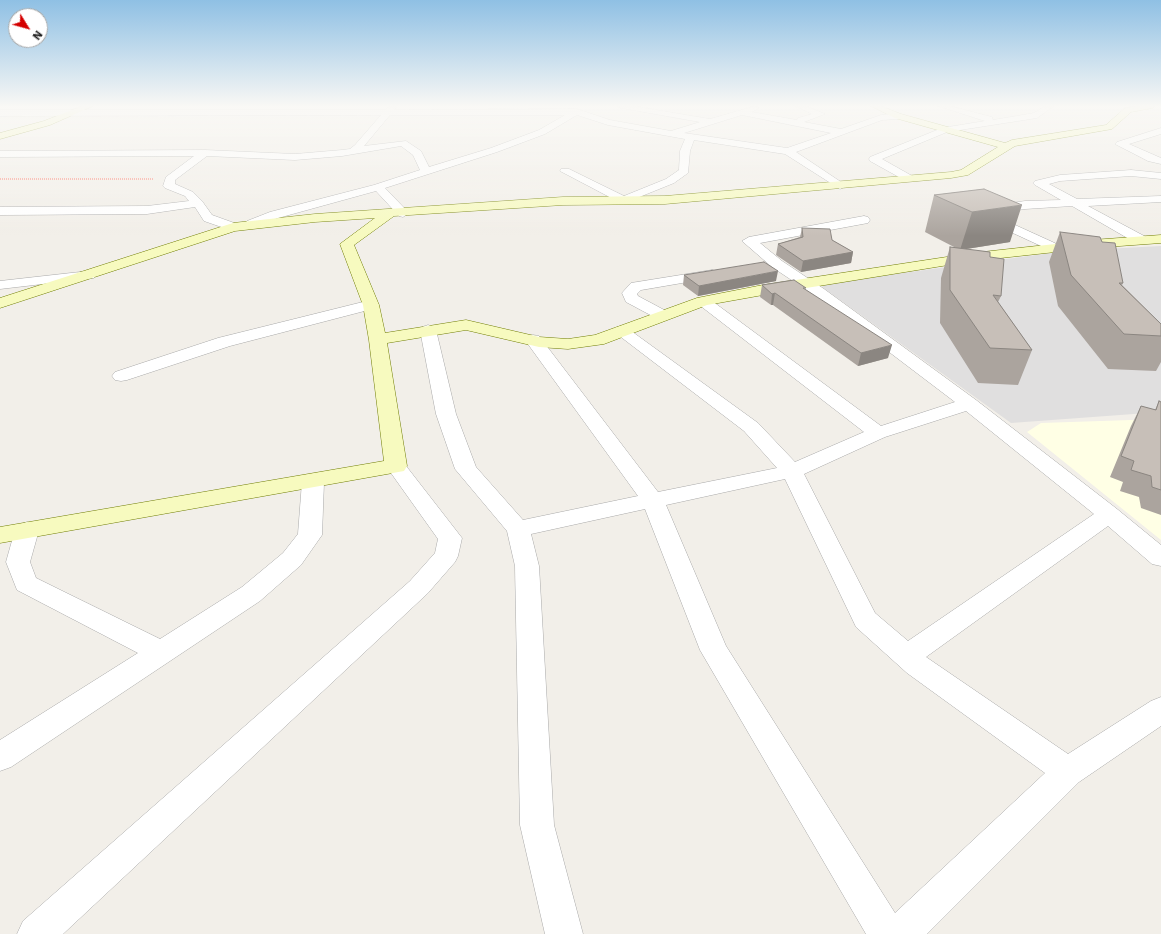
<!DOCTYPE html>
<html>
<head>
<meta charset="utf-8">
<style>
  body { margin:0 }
  #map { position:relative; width:1161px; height:934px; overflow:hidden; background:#f2efe9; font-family:"Work Sans",sans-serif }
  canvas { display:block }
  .north { position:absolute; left:8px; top:8px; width:40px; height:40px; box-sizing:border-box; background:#fff; border:1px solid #a7a7a7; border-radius:50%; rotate:127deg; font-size:11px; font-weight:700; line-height:16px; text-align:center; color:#222 }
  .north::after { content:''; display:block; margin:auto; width:14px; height:18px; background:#d40000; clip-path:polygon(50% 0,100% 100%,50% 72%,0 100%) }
</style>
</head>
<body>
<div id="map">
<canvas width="1161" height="934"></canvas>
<div class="north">N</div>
</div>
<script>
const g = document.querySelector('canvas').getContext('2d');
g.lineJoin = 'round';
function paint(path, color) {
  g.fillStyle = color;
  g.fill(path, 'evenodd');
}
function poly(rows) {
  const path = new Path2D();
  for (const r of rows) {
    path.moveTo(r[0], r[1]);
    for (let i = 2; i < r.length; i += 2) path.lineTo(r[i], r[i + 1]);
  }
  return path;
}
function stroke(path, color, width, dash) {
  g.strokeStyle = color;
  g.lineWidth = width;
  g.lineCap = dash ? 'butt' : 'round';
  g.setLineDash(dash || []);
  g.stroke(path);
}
const residential = poly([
  [1161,246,1161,412,1011,423,822,287,828,283,1066,251]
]);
const education = poly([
  [1161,419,1161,540,1027,432,1041,423]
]);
const path = poly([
  [0,179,154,179]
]);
const street = poly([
  [389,106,397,106,394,110,577,109,610,120,671,131,700,122,621,108,617,106,633,106,710,119,755,106,759,108,752,112,797,120,798,118,812,114,795,106,806,106,825,114,804,122,841,129,881,115,898,113,902,116,898,119,882,120,796,152,844,184,846,186,840,189,785,154,694,140,690,151,688,173,674,183,627,202,619,202,560,171,561,169,569,169,624,196,666,179,679,170,680,151,685,139,608,125,577,115,545,134,497,152,385,188,409,213,403,217,399,216,376,191,278,218,255,227,247,227,245,224,247,221,270,212,374,185,420,170,413,155,401,146,342,156,295,160,207,156,175,180,175,184,193,192,202,201,212,215,237,224,239,227,233,231,204,221,195,207,147,214,0,215,0,207,147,206,189,201,185,196,165,188,163,186,166,177,194,156,0,157,0,151,205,150,295,154,342,150,350,149,355,145,381,115,0,116,0,110,385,110,389,106],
  [390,115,565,115,539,130,491,148,429,167,421,151,406,141,364,146,390,115],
  [742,115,831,133,787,148,684,133,742,115],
  [938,106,950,106,992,117,993,120,1034,113,1045,106,1054,106,1037,118,947,132,882,159,914,177,915,179,914,181,906,181,870,161,869,159,870,157,942,128,985,121,938,106],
  [1161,128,1161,134,1129,144,1161,158,1161,164,1148,161,1115,144,1117,142,1161,128],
  [1131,170,1161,173,1161,179,1131,176,1060,181,1049,184,1077,199,1161,196,1161,202,1088,206,1146,237,1148,240,1146,243,1136,243,1072,206,1025,209,991,214,1059,245,1061,248,1059,251,1054,252,974,215,972,212,978,208,1025,201,1061,200,1035,185,1033,183,1035,181,1060,175,1131,170],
  [864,216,868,217,870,220,868,223,760,243,782,261,824,289,976,400,1117,509,1161,545,1161,566,1152,564,1108,526,926,657,1068,754,1151,701,1161,697,1161,726,1079,782,927,934,866,934,700,650,645,509,531,534,539,566,554,825,583,934,545,934,520,825,515,566,507,531,455,469,436,414,420,330,422,327,428,325,434,327,436,330,456,414,476,467,523,520,638,496,525,340,527,336,533,335,539,336,658,492,777,468,744,431,613,331,615,328,621,326,627,328,758,423,795,462,864,432,698,304,695,301,698,298,708,298,881,426,955,402,814,295,772,267,742,241,749,237,864,216],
  [966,411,1094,514,908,641,875,613,804,474,885,437,966,411],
  [785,479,856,627,907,673,1045,773,895,913,726,646,666,505,785,479],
  [712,270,717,271,719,274,717,277,641,290,637,294,638,296,668,312,670,315,668,318,656,318,626,302,622,293,631,283,712,270],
  [89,271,94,272,96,275,94,278,0,289,0,281,89,271],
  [371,300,376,302,379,305,376,308,230,346,127,380,121,381,115,380,112,376,115,372,218,338,371,300],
  [396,460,403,462,462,538,458,556,455,562,428,593,63,934,17,934,23,921,410,581,435,553,438,539,386,466,389,462,396,460],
  [313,475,321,477,324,482,322,535,301,565,260,601,11,767,0,771,0,740,138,653,17,590,6,562,15,530,19,525,27,522,35,525,39,530,30,562,36,578,160,639,242,587,283,553,298,534,302,482,305,477,313,475]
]);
const secondary = poly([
  [82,106,93,106,50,125,0,139,0,133,44,121,82,106],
  [871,106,881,106,901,114,1005,143,1012,140,1106,125,1125,108,1138,106,1154,106,1153,108,1131,112,1112,129,1015,146,968,175,951,178,665,204,563,205,394,216,354,245,379,305,385,333,466,320,539,337,568,339,595,335,697,298,763,285,973,253,1092,240,1161,235,1161,243,1092,248,973,261,763,295,707,305,604,344,568,349,539,347,466,330,387,343,407,466,404,471,0,543,0,527,384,461,369,340,363,305,340,244,375,218,315,222,235,231,0,308,0,298,233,223,315,214,563,197,665,196,951,172,961,170,998,147,895,118,871,106]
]);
const wall = poly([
  [984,189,1010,242,966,249,990,257,1001,296,998,302,1032,350,1018,385,978,383,940,323,941,278,950,247,956,248,925,232,934,195],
  [802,228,832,240,853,252,851,263,801,272,776,255,778,244,800,237],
  [1060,232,1102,242,1123,283,1122,285,1161,324,1161,362,1156,371,1108,369,1058,306,1049,262],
  [684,275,776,281,698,296,683,285],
  [762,285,806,290,888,358,858,366,773,305,771,305,760,297],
  [1159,401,1161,402,1161,515,1141,508,1139,497,1120,491,1123,482,1110,477,1131,426,1141,406,1155,410]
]);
const shadedWall = poly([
  [1022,205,1010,242,960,250,972,212],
  [853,252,851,263,801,272,803,261],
  [778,271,776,281,698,296,699,286],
  [775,293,773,305,771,305,772,294],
  [892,345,888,358,858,366,861,353]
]);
const building = poly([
  [984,189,1022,205,972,212,934,195,984,189],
  [802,228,830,229,832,240,853,252,803,261,778,244,803,237,802,228],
  [1060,232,1100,237,1102,242,1115,243,1123,283,1119,283,1161,324,1161,336,1124,334,1071,275,1060,232],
  [950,247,990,252,990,257,1004,259,1001,296,993,295,1032,350,990,348,950,290,950,247],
  [764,262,778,271,699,286,684,275,764,262],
  [794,280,806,288,803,288,892,345,861,353,775,293,772,294,762,285,794,280],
  [1159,401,1161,402,1161,490,1152,487,1151,476,1131,470,1134,461,1121,456,1141,406,1156,410,1159,401]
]);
paint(residential, '#e0dfdf');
paint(education, '#ffffe5');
stroke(street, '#a9a9a9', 1);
stroke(secondary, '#707d05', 1);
stroke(path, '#fa8072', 1.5, [1, 1]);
paint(street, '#fff');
paint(secondary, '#f7fabf');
paint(wall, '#aba49e');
paint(shadedWall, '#8b8681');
paint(building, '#c7bfb8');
stroke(building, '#8b8681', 1);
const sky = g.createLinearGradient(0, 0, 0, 236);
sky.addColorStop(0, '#8fc0e4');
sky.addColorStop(0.45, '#f9f8f5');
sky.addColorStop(1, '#f9f8f500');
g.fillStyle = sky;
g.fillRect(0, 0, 1161, 236);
</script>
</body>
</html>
